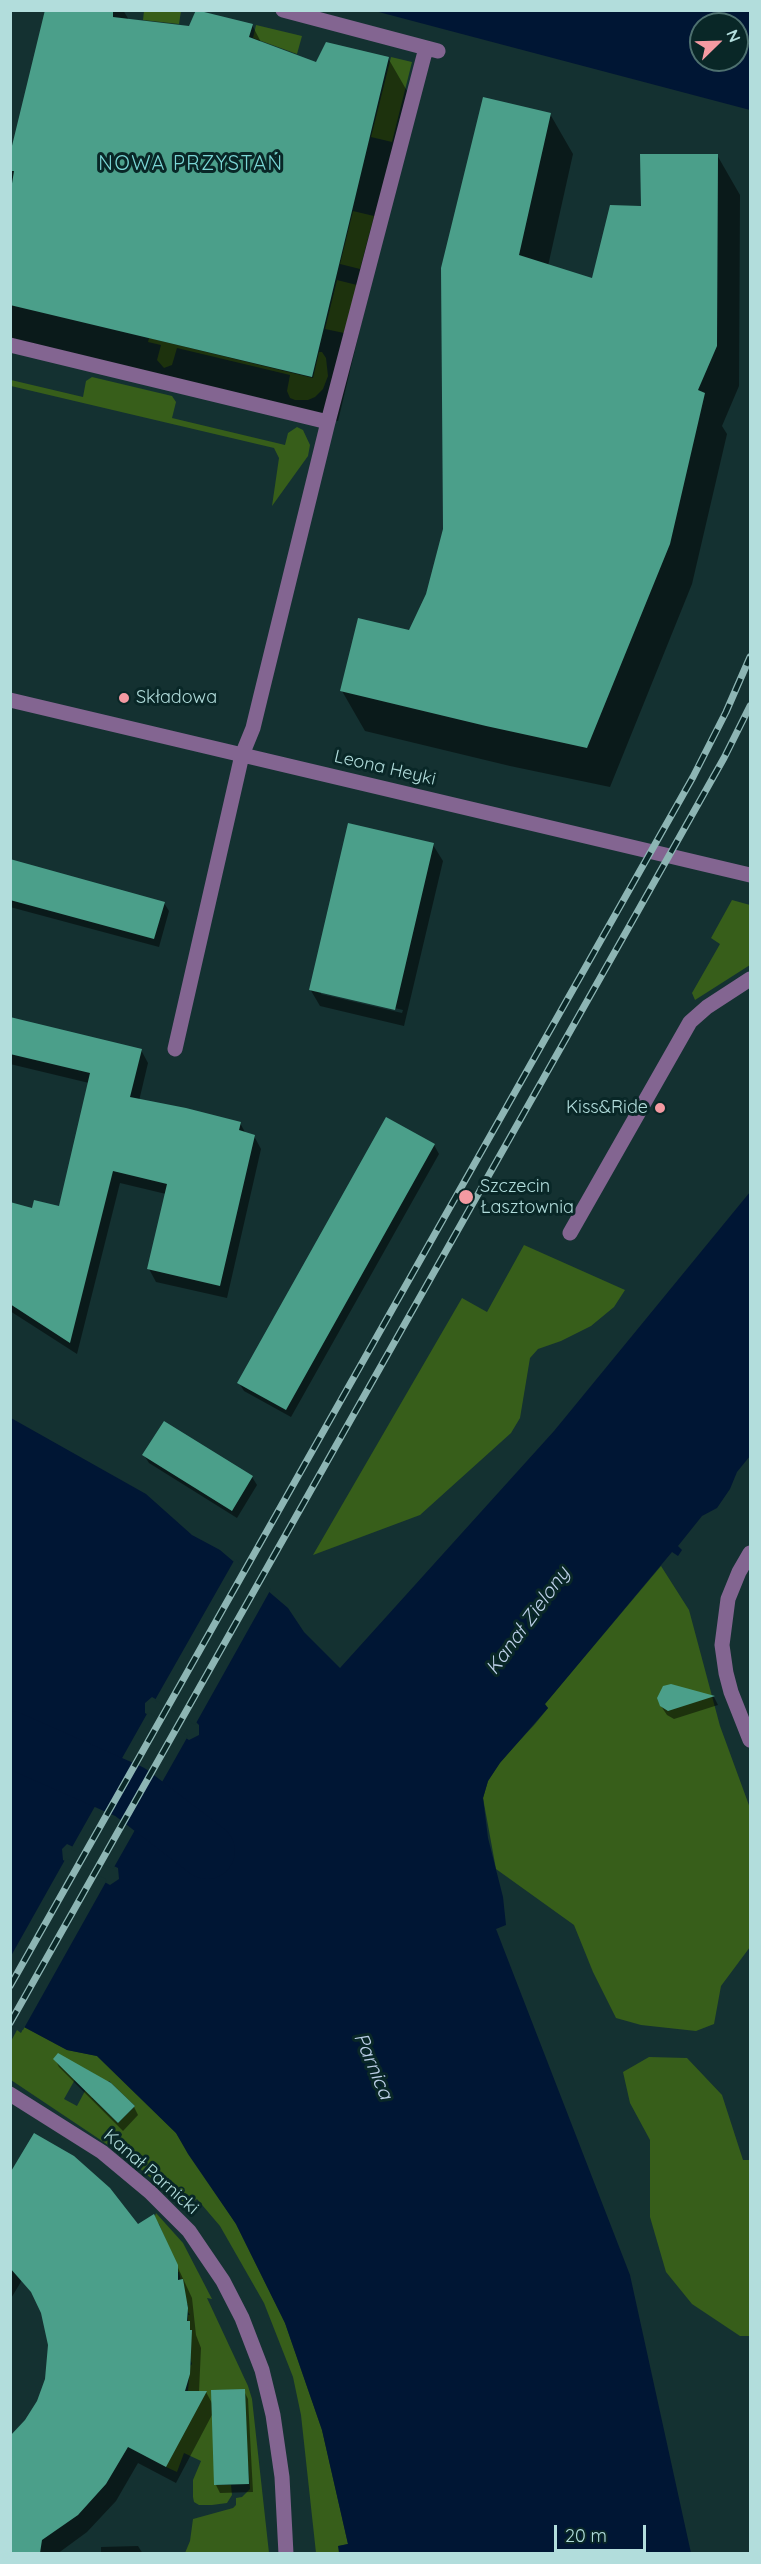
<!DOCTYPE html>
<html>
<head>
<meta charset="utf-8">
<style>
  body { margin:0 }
  #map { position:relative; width:761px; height:2564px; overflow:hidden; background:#143131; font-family:Quicksand,sans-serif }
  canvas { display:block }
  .frame { position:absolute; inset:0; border:12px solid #b2dddc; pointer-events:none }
  .north { position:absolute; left:689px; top:12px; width:60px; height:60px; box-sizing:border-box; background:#092727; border:2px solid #4d706f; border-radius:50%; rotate:67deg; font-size:16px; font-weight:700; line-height:24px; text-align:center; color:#b2dddc }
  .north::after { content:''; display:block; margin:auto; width:21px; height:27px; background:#f49aa2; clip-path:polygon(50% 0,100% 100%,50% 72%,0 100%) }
  .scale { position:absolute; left:554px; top:2525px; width:92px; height:27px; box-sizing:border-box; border:3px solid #b2dddc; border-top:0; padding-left:8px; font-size:18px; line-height:21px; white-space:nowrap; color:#b2dddc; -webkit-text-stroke:4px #092727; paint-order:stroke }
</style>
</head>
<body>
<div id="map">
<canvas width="761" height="2564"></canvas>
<div class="frame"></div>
<div class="north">N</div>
<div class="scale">20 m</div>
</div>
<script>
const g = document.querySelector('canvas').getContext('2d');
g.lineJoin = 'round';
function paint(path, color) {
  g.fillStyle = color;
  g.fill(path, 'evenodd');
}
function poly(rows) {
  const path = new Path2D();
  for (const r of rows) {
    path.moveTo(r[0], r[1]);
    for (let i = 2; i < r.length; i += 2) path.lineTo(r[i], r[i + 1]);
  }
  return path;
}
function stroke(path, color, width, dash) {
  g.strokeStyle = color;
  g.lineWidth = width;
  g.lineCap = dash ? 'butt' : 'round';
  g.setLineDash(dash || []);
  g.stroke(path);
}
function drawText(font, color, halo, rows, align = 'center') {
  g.font = font + ' Quicksand,sans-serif';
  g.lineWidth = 6;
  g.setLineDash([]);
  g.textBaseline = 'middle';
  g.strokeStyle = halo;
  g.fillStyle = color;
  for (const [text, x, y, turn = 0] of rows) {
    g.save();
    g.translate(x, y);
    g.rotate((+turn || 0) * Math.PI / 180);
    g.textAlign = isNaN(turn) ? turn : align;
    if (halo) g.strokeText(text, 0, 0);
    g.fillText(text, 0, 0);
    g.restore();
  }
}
const green = poly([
  [144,11,181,11,179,24,143,20],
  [256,25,302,36,297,54,253,38],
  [391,57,412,62,392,142,371,137],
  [353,211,374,216,360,269,340,264],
  [337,280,357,285,344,333,325,329],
  [149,338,313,378,319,352,322,352,326,358,328,376,323,389,315,397,308,400,295,400,290,398,287,391,290,375,177,348,172,365,164,368,157,360,161,345,148,342],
  [92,377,172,396,176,402,172,418,285,445,288,433,297,427,303,430,310,445,308,456,272,506,279,458,274,448,11,386,11,380,83,397,86,381],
  [732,900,750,905,750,965,695,1000,692,993,720,944,711,938],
  [524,1245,625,1290,614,1307,591,1326,561,1341,538,1349,530,1358,520,1418,511,1433,420,1515,313,1555,462,1298,487,1312],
  [661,1566,689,1610,720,1726,750,1808,750,1947,721,1986,714,2024,696,2031,641,2025,616,2018,593,1972,574,1925,496,1869,483,1798,488,1781,500,1762,535,1724,548,1708,544,1705],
  [24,2027,67,2050,97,2056,176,2133,236,2224,285,2323,322,2430,348,2544,339,2546,339,2553,316,2553,301,2415,293,2377,264,2303,220,2226,197,2199,185,2208,129,2159,11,2080,10,2043,17,2030,21,2033],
  [82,2067,94,2074,77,2106,64,2099],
  [109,2081,135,2106,118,2123,92,2098],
  [649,2057,687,2058,722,2095,743,2160,750,2160,750,2336,740,2336,692,2304,666,2272,650,2217,650,2140,630,2103,623,2072],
  [156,2213,183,2243,212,2299,207,2298,248,2386,252,2399,269,2553,185,2553,190,2541,193,2519,233,2508,236,2505,236,2498,242,2497,250,2489,248,2463,235,2463,214,2485,231,2485,232,2495,227,2503,212,2505,199,2505,194,2502,193,2497,193,2480,201,2461,184,2453,177,2472,166,2467,188,2391,190,2366,192,2364,190,2358,190,2322,188,2321,188,2315,190,2315,188,2312,188,2304,186,2304,179,2272,177,2272,177,2263,175,2263,159,2224,154,2219]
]);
const water = poly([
  [375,11,750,11,750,110,443,29],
  [701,24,737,24,737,60,701,60],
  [750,1192,750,1456,737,1472,730,1489,717,1508,702,1516,678,1546,682,1550,678,1556,672,1552,545,1704,548,1708,500,1763,488,1781,483,1798,488,1838,503,1897,506,1925,496,1929,630,2275,691,2553,339,2553,338,2546,348,2544,322,2430,285,2323,236,2224,188,2154,176,2133,97,2056,67,2050,11,2020,11,1418,146,1494,192,1535,220,1550,288,1608,304,1632,340,1668,554,1431],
  [152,1697,196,1722,199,1725,199,1735,189,1740,145,1713,145,1703],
  [123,1767,155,1785,139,1816,105,1796],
  [67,1844,118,1868,119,1879,110,1885,63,1860,62,1849]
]);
const pier = poly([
  [235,1559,271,1589,195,1725,155,1700],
  [148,1712,188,1736,113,1869,71,1849],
  [124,1770,153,1786,138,1813,108,1795,120,1773],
  [66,1858,107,1880,23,2030,10,2023,11,1956]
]);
const shadow = poly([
  [47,10,123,10,129,20,189,28,252,25,262,44,317,64,388,58,414,103,338,421,16,344,10,334,10,161],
  [550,114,573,154,548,266,593,280,643,208,717,155,740,195,739,386,722,426,727,434,692,584,610,787,510,766,365,731,342,691,410,631,427,594],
  [433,845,443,861,404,1026,320,1006,310,989],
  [321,991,403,1010,402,1013,321,994],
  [10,861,164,903,169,911,159,947,10,907],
  [10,1019,141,1050,148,1063,139,1101,240,1123,246,1134,254,1136,261,1149,227,1298,156,1282,149,1269,166,1194,120,1183,77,1354,10,1311,10,1203,33,1209,60,1208,89,1083,10,1064],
  [434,1145,439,1154,291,1417,244,1391,239,1383],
  [144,1455,252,1477,257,1485,237,1518,149,1463],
  [671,1686,714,1697,718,1705,674,1719,667,1715,661,1706],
  [55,2059,134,2107,138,2115,123,2131,59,2067],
  [10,2175,137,2226,154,2216,192,2298,196,2335,201,2348,199,2392,206,2392,213,2405,244,2391,248,2399,253,2492,220,2493,216,2485,213,2413,176,2483,138,2463,116,2501,87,2532,57,2554,10,2554,10,2438,26,2421,38,2401,46,2379,50,2345,43,2312,25,2275,10,2300],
  [138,2546,143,2554,101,2554,101,2547]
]);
const river = poly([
  [10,1739,130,1792,207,1851]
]);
const building = poly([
  [45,10,113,10,113,17,189,26,196,10,253,24,249,37,316,62,326,42,389,57,312,377,10,305,10,196,14,171,10,171,10,154],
  [483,97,551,113,519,255,592,278,610,205,641,206,640,154,718,154,717,346,698,390,705,393,670,544,587,748,486,726,340,691,358,618,409,630,426,594,443,529,441,268],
  [348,823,434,843,395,1010,309,990],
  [10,859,165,902,154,939,10,900],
  [10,1017,142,1049,130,1097,186,1108,241,1122,239,1130,255,1135,220,1286,147,1269,167,1184,113,1171,70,1343,10,1304,10,1202,32,1208,34,1200,59,1206,90,1073,10,1054],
  [386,1117,435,1144,286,1410,237,1383],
  [164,1421,253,1476,232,1511,142,1455],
  [671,1684,715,1696,668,1711,660,1706,657,1698,663,1686],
  [58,2053,111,2083,135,2106,118,2123,53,2059],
  [34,2133,74,2156,110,2188,138,2224,154,2214,178,2265,178,2280,183,2279,188,2308,187,2321,190,2321,190,2330,192,2330,190,2374,185,2391,207,2391,166,2467,128,2447,106,2484,78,2515,42,2540,40,2553,10,2553,10,2436,25,2420,37,2401,45,2379,48,2345,41,2313,31,2292,10,2268,10,2173],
  [245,2389,249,2484,214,2485,211,2390]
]);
const minor = poly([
  [283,10,438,51],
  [10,345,328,422,261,695,253,728,242,755,175,1049],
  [328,422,426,48],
  [10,700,750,875],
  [570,1233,690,1022,707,1007,750,979],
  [750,1553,739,1572,728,1599,722,1645,726,1673,731,1692,750,1740],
  [10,2094,102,2152,150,2192,189,2231,223,2281,242,2318,262,2370,273,2415,282,2477,286,2554]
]);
const rail = poly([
  [10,1986,693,777,726,712,750,657],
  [10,2023,621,941,724,758,750,706]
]);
const markers = [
  [124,698,6,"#f49aa2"],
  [660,1108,6,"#f49aa2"],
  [466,1197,8,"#f49aa2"]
];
const poiNames = [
  ["Składowa",136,698],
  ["Kiss&Ride",648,1108,"right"],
  ["Szczecin",480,1187],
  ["Łasztownia",480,1208]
];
const streetNames = [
  ["Leona Heyki",385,768,13],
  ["Kanał Parnicki",151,2172,41]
];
const neighbourhoodNames = [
  ["NOWA PRZYSTAŃ",191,164]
];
const waterNames = [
  ["Kanał Zielony",528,1621,-54],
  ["Parnica",373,2066,67]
];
paint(green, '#375e1a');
paint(water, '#001634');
paint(pier, '#143131');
paint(shadow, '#0007');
stroke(river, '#001634', 56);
paint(building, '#4b9f8a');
stroke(minor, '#836591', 15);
stroke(rail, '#8db5b4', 7);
stroke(rail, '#092727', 4.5, [14]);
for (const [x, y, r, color] of markers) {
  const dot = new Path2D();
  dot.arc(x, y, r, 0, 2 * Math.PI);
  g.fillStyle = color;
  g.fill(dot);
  stroke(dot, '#092727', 2);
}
drawText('18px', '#b2dddc', '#092727', poiNames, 'left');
drawText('18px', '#b2dddc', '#092727', streetNames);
g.letterSpacing = '1.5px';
drawText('20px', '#7bd7d6', '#092727', neighbourhoodNames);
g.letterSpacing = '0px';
drawText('italic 20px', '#bdd0e8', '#092727', waterNames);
</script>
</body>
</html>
